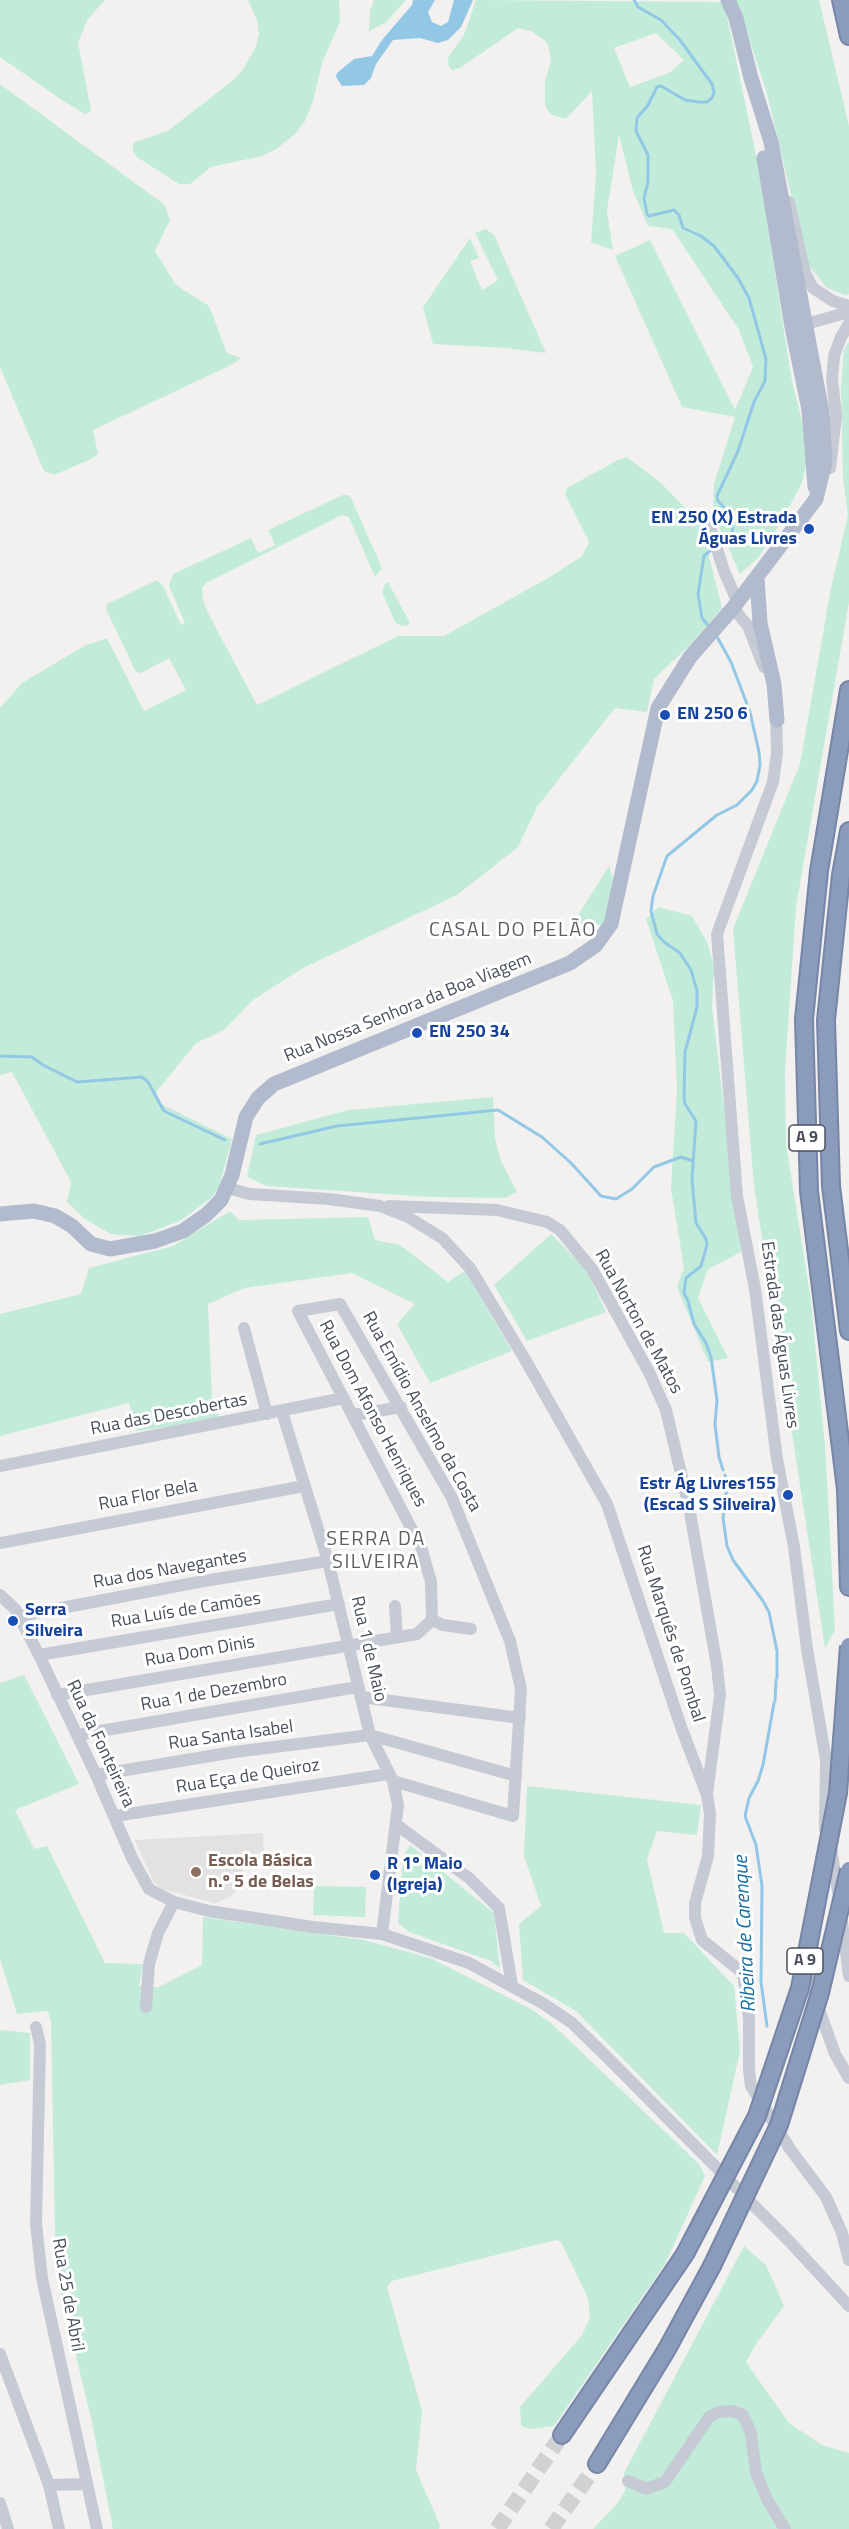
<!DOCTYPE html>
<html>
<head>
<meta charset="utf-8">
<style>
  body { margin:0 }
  canvas { display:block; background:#f2f1f0 }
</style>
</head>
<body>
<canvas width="849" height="2529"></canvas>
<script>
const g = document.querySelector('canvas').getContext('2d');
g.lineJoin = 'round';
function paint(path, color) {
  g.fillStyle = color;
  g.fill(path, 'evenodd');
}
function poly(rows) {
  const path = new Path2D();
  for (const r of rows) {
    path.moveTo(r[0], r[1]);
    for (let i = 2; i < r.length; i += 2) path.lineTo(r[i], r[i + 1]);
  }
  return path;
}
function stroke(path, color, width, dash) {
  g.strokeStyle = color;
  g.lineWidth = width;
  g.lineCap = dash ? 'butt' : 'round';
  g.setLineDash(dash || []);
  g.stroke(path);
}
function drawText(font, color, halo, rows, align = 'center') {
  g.font = font + ' "Titillium Web",sans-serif';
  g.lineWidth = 6;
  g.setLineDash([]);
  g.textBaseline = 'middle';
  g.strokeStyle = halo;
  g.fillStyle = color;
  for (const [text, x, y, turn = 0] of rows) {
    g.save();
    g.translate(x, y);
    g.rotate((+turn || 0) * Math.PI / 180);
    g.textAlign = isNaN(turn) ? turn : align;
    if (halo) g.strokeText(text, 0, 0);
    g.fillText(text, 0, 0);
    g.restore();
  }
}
const education = poly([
  [263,1833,264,1856,258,1853,244,1862,240,1885,230,1897,215,1903,162,1889,153,1881,135,1840]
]);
const green = poly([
  [0,0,105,0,88,19,78,42,91,111,85,114,62,100,0,57],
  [248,0,339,0,340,22,322,63,313,101,305,121,295,134,276,149,262,156,211,167,190,184,179,184,137,157,133,151,133,143,169,130,231,82,242,71,256,46,259,34,257,20],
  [374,0,406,0,385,23,369,31,370,11],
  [476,0,724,2,758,165,792,381,803,425,806,465,802,483,778,527,758,558,740,574,713,513,714,484,735,417,682,407,615,256,650,240,735,410,753,367,739,330,672,229,648,226,633,191,619,135,607,211,613,250,591,242,596,174,592,91,566,119,550,114,545,105,545,82,551,60,548,45,544,40,531,31,518,28,460,68,452,70,449,67,448,57,464,35],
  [656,33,684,60,669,73,630,87,614,48],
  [734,0,819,0,849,126,849,294,845,295,827,288,808,265,767,94,739,7],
  [0,84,165,205,170,220,155,251,176,285,209,306,227,353,241,358,231,365,93,430,98,454,89,460,54,475,44,471,0,367],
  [486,229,494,235,546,353,506,348,433,344,423,307,470,238,479,258,470,261,482,290,498,280,475,233],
  [849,342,849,602,796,907,785,1070,786,1144,811,1301,825,1445,835,1630,825,1648,754,1186,733,929,800,764,831,588,848,515,843,479,841,388,844,349],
  [627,457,662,484,701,524,722,608,691,644,654,679,647,712,615,708,537,807,518,847,457,895,303,968,253,1000,224,1030,196,1043,154,1095,159,1103,232,1139,219,1187,211,1198,180,1221,140,1236,111,1234,85,1219,67,1202,71,1182,12,1072,0,1075,0,708,22,683,84,646,107,638,144,711,186,690,169,658,141,673,136,672,106,609,107,604,157,580,163,586,181,625,185,623,169,586,173,574,251,538,258,553,275,545,268,530,343,495,349,495,351,498,382,568,375,577,349,517,342,515,206,583,202,588,203,600,208,613,257,705,398,636,444,636,548,578,582,556,589,542,565,494,567,488,618,460],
  [388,582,410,623,409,625,401,626,395,622,382,592,385,584],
  [609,866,613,878,604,925,573,923],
  [658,907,692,916,708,944,714,968,712,1007,741,1252,708,1269,698,1298,728,1358,708,1362,677,1287,684,1268,671,1188,677,1090,673,1001,646,919],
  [493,1097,495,1138,501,1161,517,1192,505,1198,430,1197,267,1186,247,1177,256,1135,348,1110],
  [230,1211,239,1220,368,1217,375,1240,400,1245,448,1282,465,1271,512,1351,430,1383,397,1324,415,1304,352,1273,244,1288,208,1304,212,1398,220,1419,137,1431,129,1403,0,1436,0,1314,81,1294,89,1268,173,1246],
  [551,1234,586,1269,606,1312,527,1341,494,1285],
  [24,1675,79,1784,15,1810,34,1849,47,1846,105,1963,143,1964,139,1986,159,1987,202,1965,203,1917,364,1940,430,1958,531,2009,551,2023,699,2164,705,2176,665,2264,554,2426,530,2429,521,2426,520,2407,582,2335,590,2318,588,2298,561,2242,556,2240,392,2281,387,2287,422,2411,416,2470,440,2525,439,2529,113,2529,91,2418,59,2286,55,2232,51,2023,48,2011,17,2014,0,1959,0,1683],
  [527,1786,701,1805,697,1835,657,1831,647,1859,664,1933,684,1933,734,1986,740,2051,717,2155,576,2011,523,1980,519,1924,541,1906,524,1856],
  [410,1845,494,1913,500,1969,491,1961,409,1932,398,1923,403,1857],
  [314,1886,366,1887,365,1917,313,1915],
  [0,2030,30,2033,30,2080,0,2085],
  [744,2246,766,2265,784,2306,756,2344,746,2362,789,2423,822,2445,849,2453,849,2529,593,2529,617,2504,625,2491,624,2473]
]);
const water = poly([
  [413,0,435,0,428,12,432,22,441,26,448,22,454,0,473,0,461,27,448,40,438,43,420,38,393,40,376,64,371,78,364,85,342,86,336,77,337,73,354,59,372,56,382,40,412,5]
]);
const stream = poly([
  [634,0,638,7,661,20,680,40,712,84,714,92,712,98,707,102,699,102,685,100,661,86,657,87,648,105,637,118,636,131,648,155,648,182,644,198,647,214,649,216,674,210,679,215,683,228,701,236,714,246,738,278,749,298,766,359,765,381,754,402,738,451,717,496,718,501,733,517,732,541,721,546],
  [710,628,702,618,698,594,704,556,712,549],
  [716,635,731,662,750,712,759,752,760,765,757,781,752,790,737,805,717,815,667,856,653,896,651,911,657,934,664,942,680,953,691,970,697,991,697,1007,685,1052,684,1098,685,1104,696,1121,692,1179,696,1223,706,1239,707,1245,701,1266,686,1278,684,1293,688,1301,694,1324,706,1343,711,1357,717,1400,715,1424,719,1457,723,1470],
  [0,1056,32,1057,43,1065,77,1082,142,1077,148,1082,164,1111,225,1140],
  [260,1144,337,1126,498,1110,542,1137,571,1163,601,1196,616,1199,632,1189,654,1167,681,1157,693,1161],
  [725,1475,727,1486,723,1518,727,1546,733,1560,763,1601],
  [764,1603,769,1612,777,1651],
  [777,1678,777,1653],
  [775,1701,776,1680],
  [767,2026,761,1982,762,1886,756,1845,745,1816,749,1798,758,1781,763,1765,774,1703]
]);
const highwayTunnel = poly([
  [497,2529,562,2435],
  [551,2529,597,2464]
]);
const minor = poly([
  [789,202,805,273,813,288,833,301,849,306],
  [799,326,849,312],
  [830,468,836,416,832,379,834,356,841,337,849,324],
  [707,518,724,571,737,601],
  [733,608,748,626,764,667],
  [776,713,777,753,773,782,717,934,737,1196,755,1289,777,1459,794,1547,807,1649,826,1760,825,1829],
  [228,1188,249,1194,329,1199,380,1206,408,1217,442,1238,470,1268,526,1361,607,1504,681,1727,707,1795,710,1814,708,1856,695,1903,695,1918,702,1940,743,1973,749,2018,749,2070,751,2086,790,2149,826,2197,842,2233,849,2260],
  [389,1206,497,1210,547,1222,560,1230,592,1269,649,1372,666,1410,689,1507,717,1666,720,1695,707,1794],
  [244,1328,267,1414],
  [282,1412,328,1561,370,1735,393,1781,398,1805,382,1934],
  [354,1415,401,1407],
  [0,1466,344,1398],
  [0,1543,304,1486],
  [0,1595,15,1609,39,1655,96,1775,132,1858,149,1889,174,1902,209,1911,313,1927,382,1934,469,1963,544,2004,572,2023,612,2062,790,2242,849,2306],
  [395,1606,397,1637],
  [19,1616,204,1581,328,1561],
  [432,1620,443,1625,471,1629],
  [39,1655,339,1604],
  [57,1695,417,1634,432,1620,431,1582,421,1547,298,1311,340,1304,452,1498,510,1641,521,1689,513,1816,393,1781],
  [361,1697,520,1718],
  [77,1735,357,1687],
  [96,1775,234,1752,370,1735,516,1776],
  [115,1816,388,1774],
  [397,1825,469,1878,499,1908,512,1985],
  [830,1843,839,1897],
  [841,1914,849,1976],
  [813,1959,811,1973,815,1998,835,2054,849,2078],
  [146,2007,149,1964,158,1933,174,1902],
  [36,2027,40,2044,36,2224,42,2278,97,2529],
  [0,2354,49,2485,59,2529],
  [628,2481,646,2489,665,2482,709,2417,719,2412,732,2411,743,2415,751,2433,756,2473,767,2499,785,2529],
  [49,2485,87,2484],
  [0,2503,8,2529]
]);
const major = poly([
  [764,158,792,327,809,410,815,487],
  [757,577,760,623,774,684,777,720],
  [0,1214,34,1211,55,1216,72,1226,91,1244,110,1249,155,1241,183,1231,206,1215,221,1200,232,1175,246,1117,258,1098,274,1084,570,963,596,945,611,924,658,708,690,657,733,608,816,499,825,462,822,412,771,142,751,78,736,18,728,0]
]);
const highway = poly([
  [841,0,849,36],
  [849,690,819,871,804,1019,809,1191,846,1489,849,1587],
  [849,831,841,875,826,1020,831,1186,849,1331],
  [562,2435,685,2254],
  [597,2464,667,2349,712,2266]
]);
const highwayBridge = poly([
  [685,2254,757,2116,800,1988,838,1793,849,1646],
  [712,2266,779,2125,820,1993,849,1870]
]);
const markers = [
  [809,529,6,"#1a4fb4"],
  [665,715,6,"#1a4fb4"],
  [417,1033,6,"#1a4fb4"],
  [788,1495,6,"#1a4fb4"],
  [13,1621,6,"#1a4fb4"],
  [196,1872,6,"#8d6e63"],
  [375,1875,6,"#1a4fb4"]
];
const shields = [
  [807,1138,36],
  [805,1961,36]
];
const shieldNames = [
  ["A 9",807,1138],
  ["A 9",805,1961]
];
const transitNames = [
  ["EN 250 (X) Estrada",797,519,"right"],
  ["Águas Livres",797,540,"right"],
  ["EN 250 6",677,715],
  ["EN 250 34",429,1033],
  ["Estr Ág Livres155",776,1485,"right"],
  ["(Escad S Silveira)",776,1506,"right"],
  ["Serra",25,1611],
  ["Silveira",25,1632],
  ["R 1º Maio",387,1865],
  ["(Igreja)",387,1886]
];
const streetNames = [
  ["Rua Nossa Senhora da Boa Viagem",408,1008,-22],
  ["Rua Norton de Matos",638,1322,61],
  ["Estrada das Águas Livres",779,1335,82],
  ["Rua Emídio Anselmo da Costa",421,1412,61],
  ["Rua Dom Afonso Henriques",372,1414,62],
  ["Rua das Descobertas",169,1415,-11],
  ["Rua Flor Bela",148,1496,-11],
  ["Rua dos Navegantes",170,1570,-10],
  ["Rua Luís de Camões",186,1611,-9],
  ["Rua Marquês de Pombal",670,1634,72],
  ["Rua 1 de Maio",368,1649,77],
  ["Rua Dom Dinis",200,1652,-10],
  ["Rua 1 de Dezembro",214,1693,-10],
  ["Rua Santa Isabel",231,1736,-8],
  ["Rua da Fonteireira",100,1744,65],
  ["Rua Eça de Queiroz",248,1777,-9],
  ["Rua 25 de Abril",67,2295,80]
];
const educationNames = [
  ["Escola Básica",208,1862],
  ["n.º 5 de Belas",208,1883]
];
const neighbourhoodNames = [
  ["CASAL DO PELÃO",513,931],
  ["SERRA DA",376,1540],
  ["SILVEIRA",376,1563]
];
const waterNames = [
  ["Ribeira de Carenque",746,1934,-93]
];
paint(education, '#e3e2e1');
paint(green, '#c2ecd9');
paint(water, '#92c8e6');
stroke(stream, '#92c8e6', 3);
stroke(highwayTunnel, '#d0d1d2', 16, [16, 8]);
stroke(highway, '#7786a7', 20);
stroke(minor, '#c5cad4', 12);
stroke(major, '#b2bbcd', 15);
stroke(highway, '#8b9bbb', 16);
stroke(highwayBridge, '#7786a7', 20, []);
stroke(highwayBridge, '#8b9bbb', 16);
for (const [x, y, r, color] of markers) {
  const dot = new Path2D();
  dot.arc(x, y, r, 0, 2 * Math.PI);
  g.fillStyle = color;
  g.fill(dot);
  stroke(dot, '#fff', 2);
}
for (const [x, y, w] of shields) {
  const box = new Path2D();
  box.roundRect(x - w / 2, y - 13, w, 26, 4.5);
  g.fillStyle = '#fff';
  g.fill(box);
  stroke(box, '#49505c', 1.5);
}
drawText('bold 16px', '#49505c', null, shieldNames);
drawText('bold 18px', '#164399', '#fff', transitNames, 'left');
drawText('18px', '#49505c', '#fff', streetNames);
drawText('bold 18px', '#785e54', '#fff', educationNames, 'left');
g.letterSpacing = '1.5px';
drawText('20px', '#5d5f65', '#fff', neighbourhoodNames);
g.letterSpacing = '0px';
drawText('italic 20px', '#1670a2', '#fff', waterNames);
</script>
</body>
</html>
